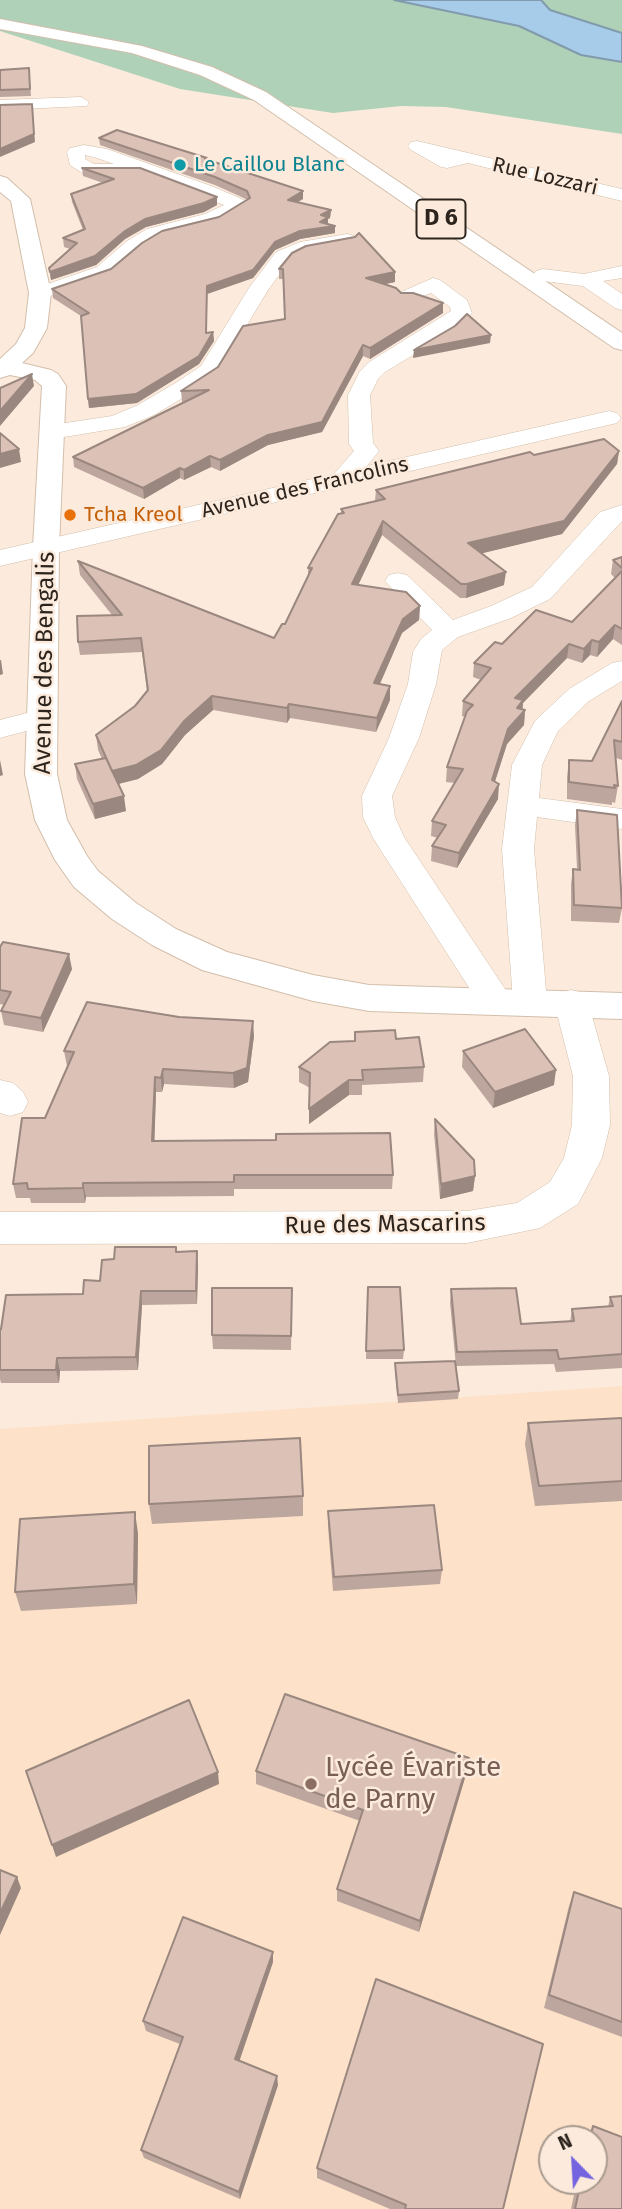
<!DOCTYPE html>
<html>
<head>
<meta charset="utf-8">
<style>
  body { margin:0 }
  #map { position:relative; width:622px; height:2209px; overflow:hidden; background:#fcebdc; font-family:"Fira Sans",sans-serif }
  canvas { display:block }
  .north { position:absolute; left:538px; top:2125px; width:70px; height:70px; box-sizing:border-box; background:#fcebdc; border:2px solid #a99b90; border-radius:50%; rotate:336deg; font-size:19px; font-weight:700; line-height:28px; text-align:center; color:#2c241d }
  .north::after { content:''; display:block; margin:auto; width:24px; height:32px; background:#7564df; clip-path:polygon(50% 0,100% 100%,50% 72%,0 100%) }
</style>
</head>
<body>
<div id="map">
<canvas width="622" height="2209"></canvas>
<div class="north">N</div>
</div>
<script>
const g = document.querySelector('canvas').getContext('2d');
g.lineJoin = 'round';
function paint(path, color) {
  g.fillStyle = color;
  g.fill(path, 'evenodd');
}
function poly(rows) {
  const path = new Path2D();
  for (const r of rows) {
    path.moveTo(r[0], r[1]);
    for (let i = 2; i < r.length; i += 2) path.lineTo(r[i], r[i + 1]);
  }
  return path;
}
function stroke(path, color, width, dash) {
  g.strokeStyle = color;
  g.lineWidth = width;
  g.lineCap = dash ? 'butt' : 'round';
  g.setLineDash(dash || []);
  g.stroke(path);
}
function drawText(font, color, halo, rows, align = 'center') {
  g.font = font + ' "Fira Sans",sans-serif';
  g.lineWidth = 5;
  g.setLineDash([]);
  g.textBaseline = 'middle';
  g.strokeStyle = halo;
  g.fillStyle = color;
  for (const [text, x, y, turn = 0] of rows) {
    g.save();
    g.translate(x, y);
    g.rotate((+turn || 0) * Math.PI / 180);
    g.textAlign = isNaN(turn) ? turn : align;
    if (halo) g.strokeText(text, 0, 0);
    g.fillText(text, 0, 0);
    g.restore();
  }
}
const built = poly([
  [622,1386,622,2209,0,2209,0,1429],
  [552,2139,594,2139,594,2181,552,2181]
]);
const green = poly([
  [0,0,622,0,622,134,446,107,401,106,333,113,180,89,0,31]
]);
const water = poly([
  [394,0,541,0,550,10,622,33,622,62,581,55,519,26,394,0]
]);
const street = poly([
  [81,97,89,102,87,106,0,110,0,100,81,97],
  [417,141,622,189,622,201,468,163,447,168,441,167,411,150,408,146,411,142,417,141],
  [84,145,107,149,214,187,246,201,248,205,219,222,161,237,141,249,111,275,47,297,33,297,30,293,33,289,97,267,127,241,147,229,205,214,224,205,141,173,84,174,70,165,67,152,70,148,84,145],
  [85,155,97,158,114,164,94,164,85,159,85,155],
  [347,234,354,236,357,240,354,244,305,253,290,260,268,290,217,375,193,392,154,415,125,427,52,439,44,437,40,432,44,427,52,425,112,416,138,405,177,382,201,366,249,288,276,252,300,242,347,234],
  [622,266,622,278,603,281,622,294,622,310,615,308,583,286,543,281,536,279,533,275,536,271,543,269,584,274,622,266],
  [433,278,440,280,467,300,472,313,453,331,385,372,378,379,370,395,373,443,379,451,367,466,609,411,617,413,621,418,617,423,0,566,0,550,334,474,354,451,349,444,348,395,360,371,369,362,451,311,450,307,431,293,408,302,401,300,398,296,401,292,433,278],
  [622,505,622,521,550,599,511,618,458,637,442,650,436,684,419,738,392,796,395,817,404,837,513,1001,502,849,512,765,535,721,569,689,612,663,622,661,622,681,589,701,558,731,542,765,539,798,622,809,622,829,537,817,534,849,547,1002,542,1011,530,1014,518,1011,513,1003,508,1011,496,1014,484,1011,373,838,363,817,362,796,389,738,408,684,413,652,421,639,432,630,385,581,389,575,398,573,407,575,453,620,491,606,532,587,600,512,622,505],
  [42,709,52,712,57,718,52,724,0,738,0,720,42,709],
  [571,990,583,993,588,1002,609,1076,610,1125,602,1158,578,1204,540,1228,467,1243,0,1244,0,1212,467,1211,517,1203,550,1182,564,1158,572,1125,573,1076,554,1002,559,993,571,990],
  [0,1080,13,1083,23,1092,28,1102,23,1112,10,1116,0,1113,0,1080]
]);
const secondary = poly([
  [0,176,7,178,30,199,51,293,47,328,33,353,22,363,51,370,58,374,66,386,59,547,57,774,67,820,87,856,98,871,136,903,176,929,227,952,313,975,369,985,622,993,622,1019,369,1011,313,1001,202,970,152,945,112,919,74,887,55,860,35,820,25,774,33,547,42,386,35,380,10,375,0,378,0,359,16,344,25,328,29,293,11,201,0,192,0,176]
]);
const primary = poly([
  [0,19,142,46,212,67,266,92,622,333,622,350,614,348,254,100,200,75,132,53,0,29,0,19]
]);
const wall = poly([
  [29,68,31,96,0,97,0,70],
  [99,138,207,158,207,159,303,191,303,199,298,202,331,210,330,218,328,219,328,224,335,226,335,233,300,239,275,250,253,278,207,294,206,333,213,332,214,341,199,364,137,403,89,408,81,316,53,298,52,289,111,269,219,217,248,200,215,185,100,145],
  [82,168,217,205,204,212,146,227,125,239,96,265,51,280,49,268,70,249,64,247,63,238,83,230,72,202,71,194,103,183,83,176],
  [279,269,395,272,395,282,385,284,443,313,370,359,363,356,322,432,268,445,220,471,211,467,184,480,180,478,144,499,74,467,73,457,185,402,182,402,181,391,218,367,285,319,283,279,279,279],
  [619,451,617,464,562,534,481,553,504,585,466,598,460,598,382,535,358,585,420,606,419,620,402,633,380,684,390,700,376,732,290,718,287,723,213,710,185,735,162,764,138,779,118,784,126,811,95,819,77,779,75,764,102,759,98,750,96,735,135,706,147,691,142,652,80,655,78,642,112,615,80,575,78,561,274,638,285,624,308,576,308,568,341,514,341,509,375,501,376,490,534,455],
  [622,557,622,645,613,639,597,657,590,655,582,663,567,658,523,703,522,709,525,710,524,725,507,744,495,781,498,799,457,868,431,861,432,846,438,838,431,836,432,821,455,783,446,782,447,767,465,717,462,716,463,701,481,680,473,677,474,663,502,644,572,622,615,578,611,574,613,560],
  [622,701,622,760,616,758,618,786,615,803,612,802,612,805,567,799,567,777,569,760,592,761],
  [577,810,622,908,619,923,571,921,571,884,573,869,577,869,575,825],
  [0,947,72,969,43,1032,4,1025,1,1011,4,1005,0,1004],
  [355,1032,396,1039,424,1067,423,1082,362,1085,362,1095,349,1095,309,1124,310,1088,299,1082,299,1067,354,1041],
  [254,1036,248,1082,234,1088,164,1084,162,1092,156,1092,154,1141,393,1175,392,1189,234,1189,234,1196,86,1197,85,1203,31,1203,30,1198,16,1198,13,1184,45,1118,68,1066,67,1066,64,1051],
  [463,1051,554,1085,493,1108,462,1067],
  [435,1119,475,1176,473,1191,440,1199,434,1134],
  [177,1252,198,1265,197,1304,142,1305,138,1370,60,1371,59,1383,1,1383,0,1379,0,1329,83,1294,100,1281,114,1259],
  [368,1287,404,1350,403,1359,366,1359],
  [292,1288,291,1350,213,1349,212,1335],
  [451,1289,521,1324,570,1322,572,1309,608,1307,610,1297,622,1296,622,1368,556,1372,554,1364,456,1366,450,1303],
  [395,1363,459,1391,458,1399,398,1403,395,1372],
  [622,1418,622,1501,535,1506,525,1444,528,1423],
  [303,1496,303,1516,152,1524,149,1504],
  [328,1511,442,1570,440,1584,333,1591,328,1526],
  [138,1533,137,1604,21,1611,15,1592],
  [469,1758,467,1771,419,1932,337,1901,337,1889,360,1821,256,1784,256,1771],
  [574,1892,622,1909,622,2037,544,2008,569,1906],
  [273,1962,239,2061,278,2085,240,2199,144,2158,141,2150,180,2044,146,2031,143,2021],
  [593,2126,622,2209,571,2209,577,2181,594,2181,594,2139,586,2139],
  [317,2168,503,2209,390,2209,317,2178]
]);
const shadedWall = poly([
  [32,104,35,142,0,157,0,149],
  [303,191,303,199,288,207,288,200],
  [217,197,217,205,204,212,146,227,125,239,96,265,51,280,50,272,145,219],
  [331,210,330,218,328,219,328,225,335,226,335,233,300,239,275,250,253,278,207,294,207,286,275,242],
  [395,272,395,282,366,288,366,278],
  [443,303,443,313,370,359,370,348],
  [213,332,214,341,199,364,137,403,89,408,88,399],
  [491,335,490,343,413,358,414,350],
  [363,345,363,356,322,432,268,445,220,471,220,460],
  [32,374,34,386,0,426,0,411],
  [19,449,21,462,0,468,0,454],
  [619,451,617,464,562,534,467,557,468,543],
  [210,456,211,467,184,480,184,470],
  [180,468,180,478,144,499,143,488],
  [383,521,382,535,352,598,352,584],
  [506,572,504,585,466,598,467,584],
  [420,606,419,620,402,633,374,697,374,683,403,619],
  [615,625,613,639,597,657,599,642],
  [592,640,590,655,582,663,584,649],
  [569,644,567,658,523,703,522,715,525,710,524,725,507,744,491,794,492,780,515,698],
  [0,660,1,660,3,674,0,675],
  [390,686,390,700,376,732,377,718],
  [212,696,213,710,185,735,162,764,138,779,114,785,112,771,184,721],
  [289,704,290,718,287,723,287,708],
  [0,760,3,775,0,776],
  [499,784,498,799,457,868,459,853],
  [124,796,126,811,95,819,93,804],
  [69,954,72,969,43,1032,41,1018],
  [253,1021,254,1036,248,1082,234,1088,233,1073],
  [163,1069,164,1084,162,1092,161,1078],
  [556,1070,554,1085,493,1108,495,1092],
  [155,1077,156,1092,154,1156,152,1141],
  [349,1080,349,1095,309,1124,309,1109],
  [475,1176,473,1191,440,1199,441,1184],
  [83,1183,86,1197,85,1203,83,1188],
  [197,1251,198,1265,197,1304,196,1291],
  [141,1291,142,1305,138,1370,136,1357],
  [57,1358,60,1371,59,1383,56,1370],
  [135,1512,138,1533,137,1604,134,1584],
  [469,1758,467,1771,419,1932,420,1921],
  [218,1772,219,1784,56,1857,52,1845],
  [17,1877,21,1888,0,1935,0,1913],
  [273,1952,273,1962,237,2068,235,2059],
  [277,2076,278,2085,240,2199,239,2192]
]);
const building = poly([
  [29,68,30,89,0,90,0,70,29,68],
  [32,104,34,134,0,149,0,105,32,104],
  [117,130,207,158,205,159,303,191,288,200,331,210,321,215,328,217,320,222,335,226,300,231,275,242,253,270,207,286,206,333,213,332,199,356,136,394,88,399,81,316,89,313,52,289,111,269,142,243,162,231,219,217,250,198,247,191,215,177,99,138,117,130],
  [82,168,140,168,217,197,204,203,145,219,125,231,95,256,50,272,49,268,77,243,63,238,85,229,71,194,114,179,82,168],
  [359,233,395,272,366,278,396,288,401,293,413,293,443,303,370,348,363,345,322,422,268,435,220,460,210,456,184,470,180,468,143,488,73,457,209,390,181,391,218,367,243,326,285,319,283,269,279,269,292,253,306,246,355,237,359,233],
  [467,314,491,335,414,350,455,326,467,314],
  [32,374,0,411,0,388,32,374],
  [0,433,19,449,0,454,0,433],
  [604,439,619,451,564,521,468,543,506,572,467,584,461,584,383,521,352,584,406,592,420,606,403,619,374,683,390,686,377,718,289,704,287,708,212,696,184,721,161,750,136,765,112,771,96,735,135,706,148,690,141,638,78,642,77,616,122,615,78,561,274,638,282,624,285,624,312,568,308,568,338,514,344,513,341,509,385,499,376,490,530,452,534,455,604,439],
  [622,557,622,568,613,560,622,557],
  [622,571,622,629,615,625,599,642,592,640,584,649,569,644,515,698,523,700,517,708,525,710,508,729,492,780,499,784,459,853,432,846,446,825,432,821,463,769,447,767,467,711,473,705,463,701,491,668,474,663,495,642,502,644,536,610,572,622,622,571],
  [622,701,622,742,614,740,618,786,614,785,615,788,569,782,569,760,592,761,622,701],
  [106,758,124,796,93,804,75,764,106,758],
  [577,810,617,815,622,908,574,905,573,869,580,870,577,810],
  [3,942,69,954,41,1018,1,1011,11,992,0,990,0,947,3,942],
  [87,1002,179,1017,253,1021,247,1068,233,1073,163,1069,161,1078,155,1077,152,1141,276,1140,276,1134,390,1133,393,1175,234,1175,234,1182,83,1183,83,1188,28,1189,27,1183,13,1184,22,1118,45,1118,74,1052,64,1051,87,1002],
  [525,1029,556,1070,495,1092,463,1051,525,1029],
  [395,1030,396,1039,419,1037,424,1067,362,1070,363,1080,349,1080,309,1109,310,1073,299,1067,330,1042,355,1041,355,1032,395,1030],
  [435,1119,474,1160,475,1176,441,1184,435,1119],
  [115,1247,176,1247,176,1252,197,1251,196,1291,141,1291,136,1357,57,1358,56,1370,0,1370,0,1329,1,1329,6,1295,83,1294,84,1280,100,1281,102,1260,114,1259,115,1247],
  [368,1287,400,1287,404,1350,366,1351,368,1287],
  [212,1288,292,1288,291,1336,212,1335,212,1288],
  [516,1288,521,1324,574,1321,572,1309,613,1306,610,1297,622,1296,622,1354,559,1359,557,1350,457,1352,451,1289,516,1288],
  [455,1361,459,1391,398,1395,395,1363,455,1361],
  [622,1418,622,1481,539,1486,528,1423,622,1418],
  [300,1438,303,1496,149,1504,149,1446,300,1438],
  [434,1505,442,1570,334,1577,328,1511,434,1505],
  [135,1512,134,1584,15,1592,20,1519,135,1512],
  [285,1694,469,1758,420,1921,337,1889,363,1810,256,1771,285,1694],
  [189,1700,218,1772,52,1845,26,1771,189,1700],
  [0,1870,17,1877,0,1913,0,1870],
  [574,1892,622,1909,622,2022,549,1995,574,1892],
  [183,1917,273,1952,235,2059,277,2076,239,2192,141,2150,183,2037,143,2021,183,1917],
  [376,1979,543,2044,503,2209,405,2209,406,2205,317,2168,376,1979],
  [593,2126,622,2137,622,2209,575,2209,581,2181,594,2181,594,2139,590,2139,593,2126]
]);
const markers = [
  [180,165,7,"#0f9aa8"],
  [70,515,7,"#e8710a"],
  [311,1784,7,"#8d6e63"]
];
const farCulturenames = [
  ["Le Caillou Blanc",194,165]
];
const farStreetnames = [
  ["Rue Lozzari",545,177,13],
  ["Avenue des Francolins",305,488,-13]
];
const farFoodnames = [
  ["Tcha Kreol",84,515]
];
const shields = [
  [441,219,49]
];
const shieldNames = [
  ["D 6",441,219]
];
const streetNames = [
  ["Avenue des Bengalis",45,663,-89],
  ["Rue des Mascarins",385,1225,-1]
];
const nearEducationnames = [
  ["Lycée Évariste",325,1768],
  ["de Parny",325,1800]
];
paint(built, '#fde2c9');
paint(green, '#aed1b8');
paint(water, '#a6ccea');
stroke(water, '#819aac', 2);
stroke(street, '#d2beab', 1);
stroke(secondary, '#d2beab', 2);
stroke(primary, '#d2beab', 2);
paint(street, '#fff');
paint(secondary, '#fff');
paint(primary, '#fff');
paint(wall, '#bda69d');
paint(shadedWall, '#9a877f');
paint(building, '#dcc1b6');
stroke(building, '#9a877f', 2);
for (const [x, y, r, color] of markers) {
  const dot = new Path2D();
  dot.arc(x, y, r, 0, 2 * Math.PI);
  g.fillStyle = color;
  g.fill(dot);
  stroke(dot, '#fcebdc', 2.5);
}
drawText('21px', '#0d838f', '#fcebdc', farCulturenames, 'left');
drawText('21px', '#2c241d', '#fcebdc', farStreetnames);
drawText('21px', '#c56008', '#fcebdc', farFoodnames, 'left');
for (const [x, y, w] of shields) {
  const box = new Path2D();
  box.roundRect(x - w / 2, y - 19.5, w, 39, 5);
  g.fillStyle = '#fcebdc';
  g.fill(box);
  stroke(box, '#2c241d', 2);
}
drawText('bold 23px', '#2c241d', null, shieldNames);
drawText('24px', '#2c241d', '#fcebdc', streetNames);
drawText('28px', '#785e54', '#fcebdc', nearEducationnames, 'left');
</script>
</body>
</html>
